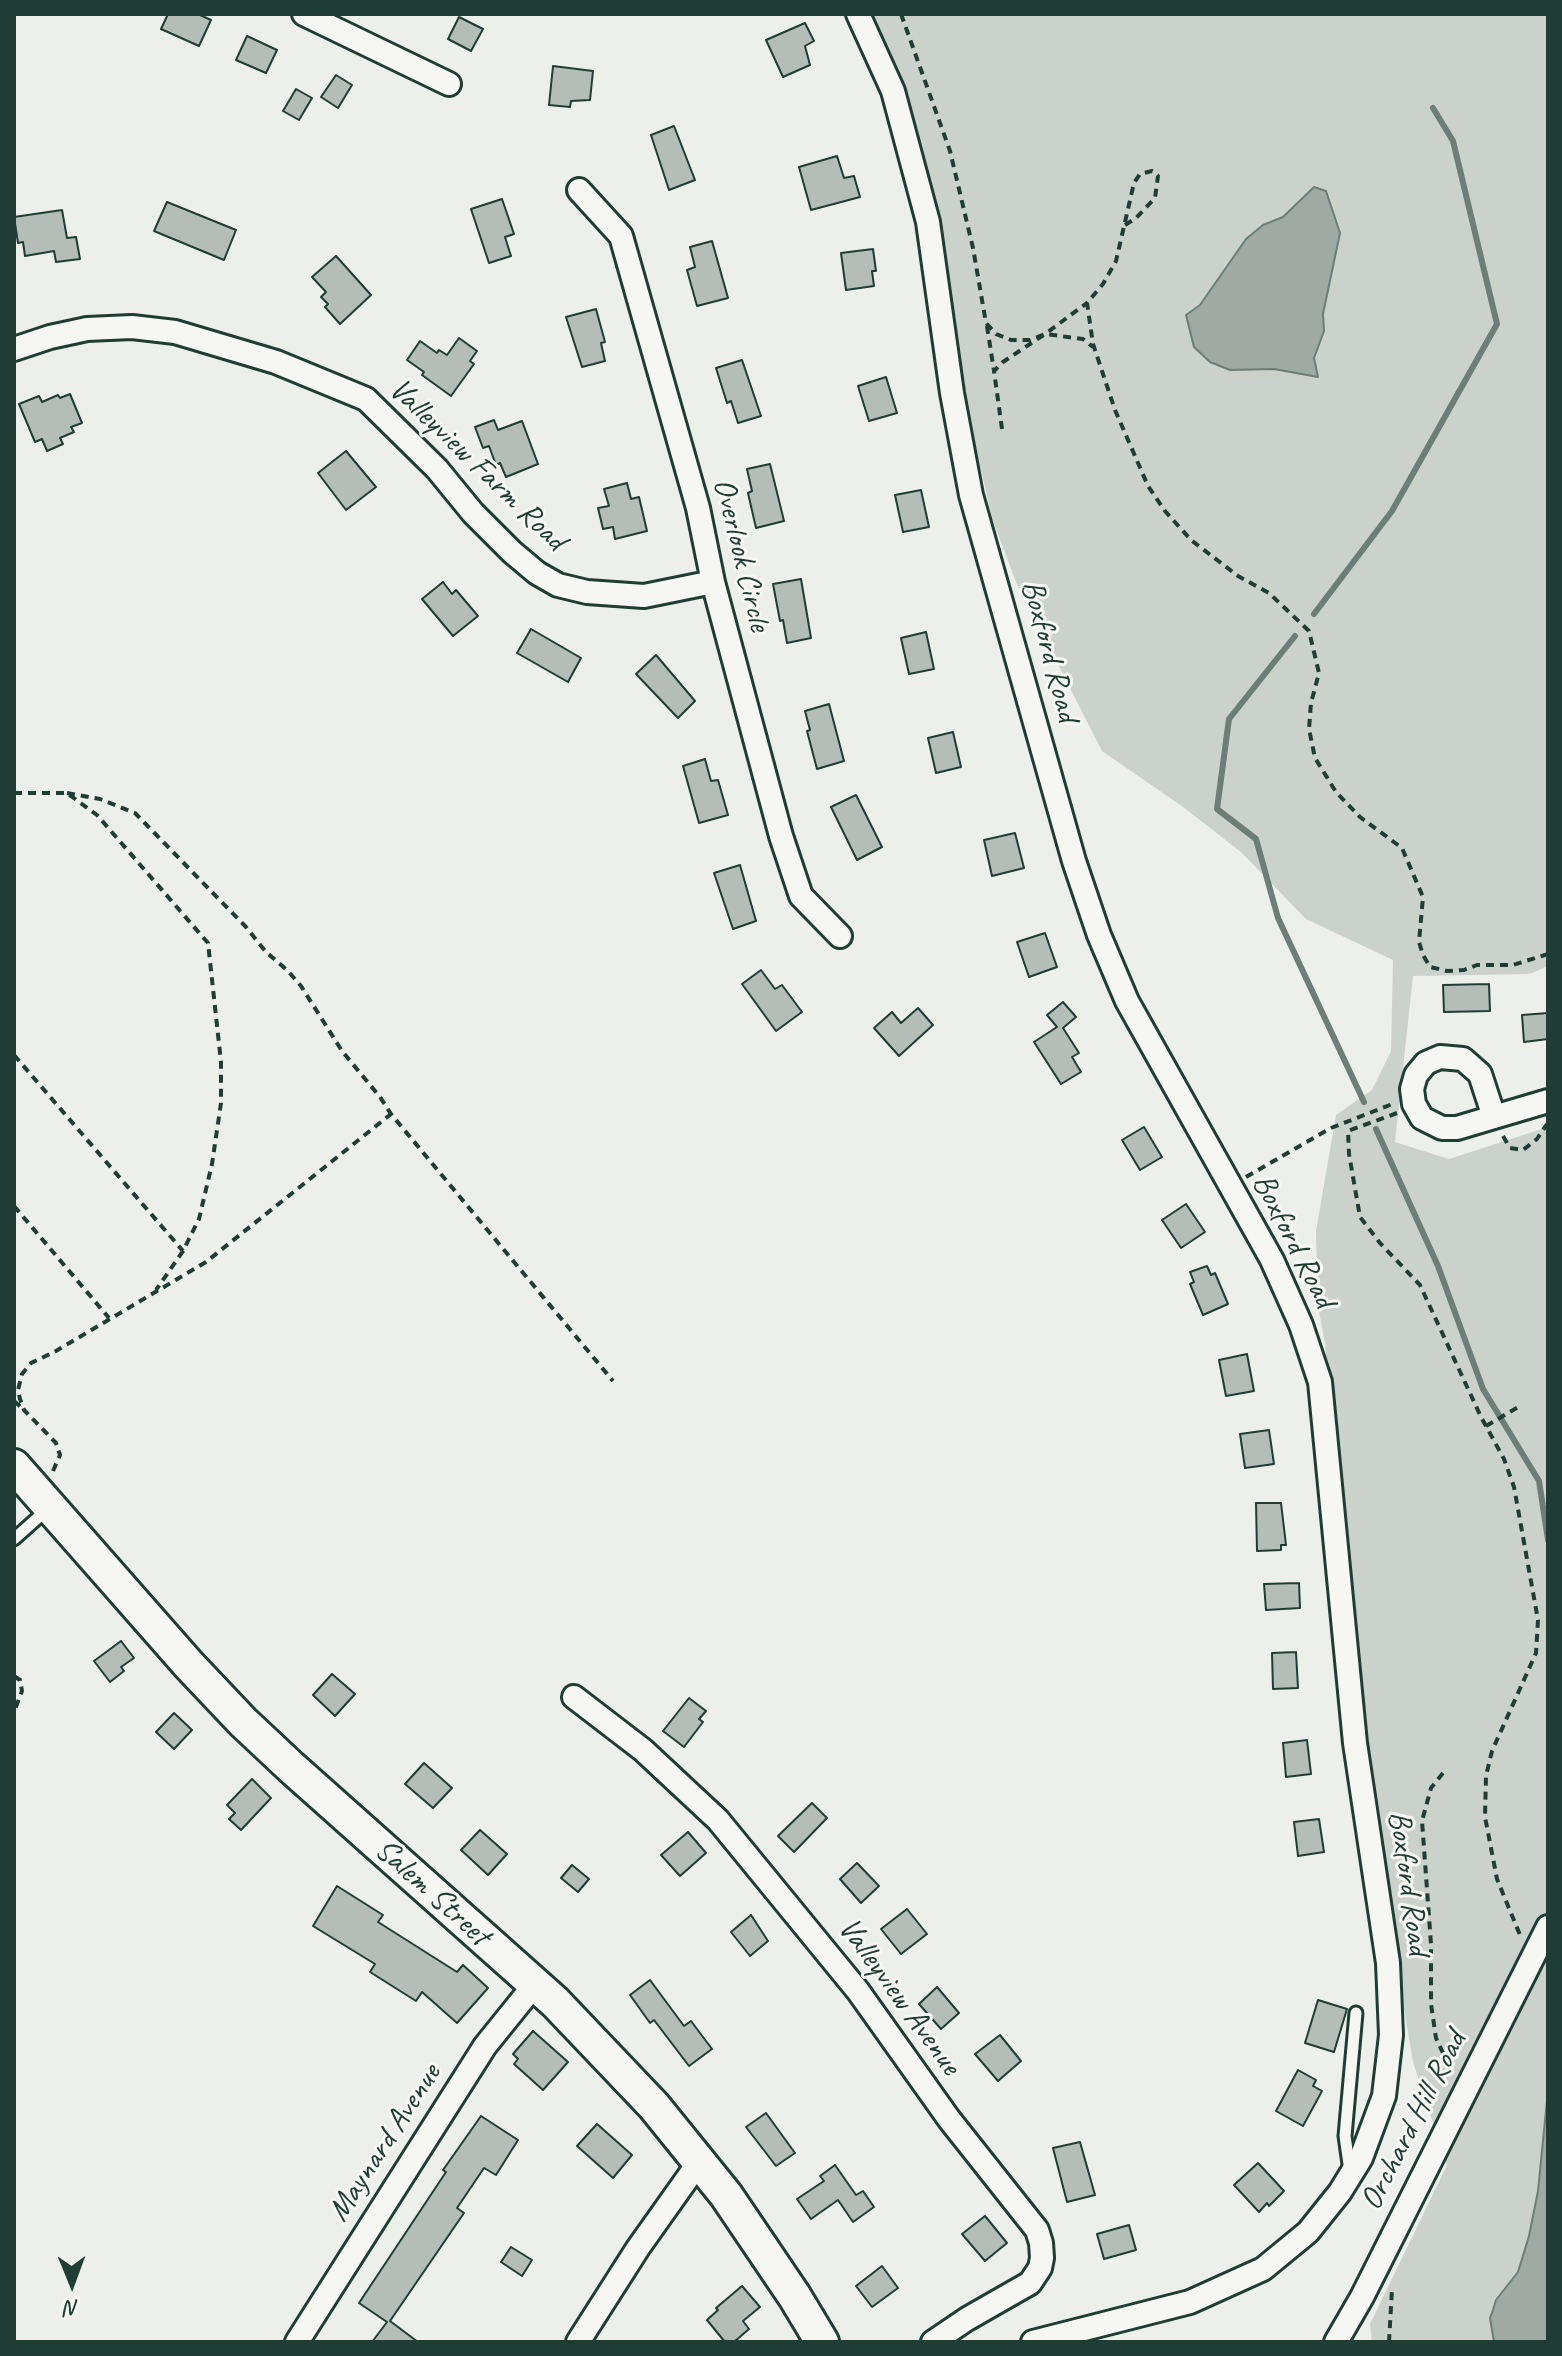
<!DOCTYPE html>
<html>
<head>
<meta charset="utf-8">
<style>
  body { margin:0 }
  #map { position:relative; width:1562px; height:2356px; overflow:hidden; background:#edefea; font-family:Caveat,sans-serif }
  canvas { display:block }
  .frame { position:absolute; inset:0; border:16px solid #1f3d34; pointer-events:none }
  .north { position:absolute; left:32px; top:2244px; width:80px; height:80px; -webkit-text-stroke:6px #f6f6f2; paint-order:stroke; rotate:179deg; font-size:22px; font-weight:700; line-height:32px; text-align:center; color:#1f3d34 }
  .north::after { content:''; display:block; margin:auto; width:28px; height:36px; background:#1f3d34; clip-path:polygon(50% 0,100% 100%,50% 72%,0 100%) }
</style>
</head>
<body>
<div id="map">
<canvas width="1562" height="2356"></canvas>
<div class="frame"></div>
<div class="north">N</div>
</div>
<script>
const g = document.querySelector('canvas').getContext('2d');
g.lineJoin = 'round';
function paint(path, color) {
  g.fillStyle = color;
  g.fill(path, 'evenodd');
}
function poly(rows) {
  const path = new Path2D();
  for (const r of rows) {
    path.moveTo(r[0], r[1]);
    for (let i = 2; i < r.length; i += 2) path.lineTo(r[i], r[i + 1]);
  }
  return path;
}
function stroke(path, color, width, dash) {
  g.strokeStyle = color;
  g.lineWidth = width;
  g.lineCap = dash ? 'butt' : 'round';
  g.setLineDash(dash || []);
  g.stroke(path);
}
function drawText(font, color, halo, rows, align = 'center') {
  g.font = font + ' Caveat,sans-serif';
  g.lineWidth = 6;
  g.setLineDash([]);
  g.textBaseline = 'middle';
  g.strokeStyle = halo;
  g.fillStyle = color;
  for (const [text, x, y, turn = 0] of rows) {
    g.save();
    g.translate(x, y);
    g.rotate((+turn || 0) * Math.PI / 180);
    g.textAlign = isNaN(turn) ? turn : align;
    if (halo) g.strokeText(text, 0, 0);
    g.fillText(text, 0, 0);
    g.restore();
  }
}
const green = poly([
  [870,14,1548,14,1548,966,1530,974,1413,976,1395,1142,1449,1159,1548,1127,1548,2342,1372,2342,1370,2324,1447,2165,1413,2062,1365,1777,1325,1344,1318,1306,1316,1231,1336,1115,1372,1090,1391,1051,1393,960,1306,919,1241,852,1183,807,1102,751,1016,582,992,518,960,376,925,165,912,116]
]);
const water = poly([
  [1314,187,1326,191,1340,233,1323,314,1324,331,1314,358,1318,377,1274,369,1230,370,1210,362,1194,347,1186,315,1200,305,1246,239,1263,225,1283,217,1314,187],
  [1548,2090,1548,2342,1494,2342,1490,2318,1493,2310,1496,2300,1518,2272,1529,2236,1538,2191,1548,2090]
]);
const stream = poly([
  [1314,614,1392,511,1497,324,1453,141,1433,108],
  [1295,636,1229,719,1217,809,1256,839,1278,918,1364,1102],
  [1376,1129,1438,1266,1483,1389,1539,1481,1548,1540]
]);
const building = poly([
  [168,14,198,14,211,20,199,46,161,29,168,14],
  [459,17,483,29,471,51,448,39,459,17],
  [805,23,814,41,805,46,810,65,783,77,766,40,805,23],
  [247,36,277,50,266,73,236,60,247,36],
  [553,66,593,71,590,100,571,101,570,107,549,105,553,66],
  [336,75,352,85,338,108,321,97,336,75],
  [296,89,312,98,299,120,283,111,296,89],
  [674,126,695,180,669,190,651,135,674,126],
  [837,156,844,178,854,176,860,197,811,210,799,167,837,156],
  [502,199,514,234,505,237,511,256,489,263,471,209,502,199],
  [167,202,236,230,224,260,154,231,167,202],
  [62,210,67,238,76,237,80,259,56,262,54,251,25,256,23,242,18,243,14,217,62,210],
  [712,241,728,298,697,306,687,270,695,267,690,247,712,241],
  [873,249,876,271,872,271,874,286,846,290,841,253,873,249],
  [336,256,371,295,340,324,325,307,328,304,321,297,326,292,312,277,336,256],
  [596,309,605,342,601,343,605,361,582,367,566,317,596,309],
  [459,338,477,351,470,361,474,364,451,396,422,375,424,372,407,360,420,341,437,353,439,350,447,355,459,338],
  [742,360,761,416,738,423,731,401,727,403,716,368,742,360],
  [886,377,897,413,869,421,858,386,886,377],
  [70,394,82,423,71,427,74,432,60,438,63,444,47,451,42,439,35,442,19,404,39,396,42,402,58,395,60,398,70,394],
  [494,420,498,430,522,421,538,464,506,477,500,463,496,465,489,446,483,448,475,427,494,420],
  [346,451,376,487,346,510,318,473,346,451],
  [770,464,784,521,756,528,748,493,752,491,747,469,770,464],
  [627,483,631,499,639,497,647,531,615,539,613,527,603,529,598,508,609,506,604,489,627,483],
  [921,490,929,527,903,532,895,495,921,490],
  [801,579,811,638,787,643,783,620,780,621,773,584,801,579],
  [443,582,452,594,456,590,478,616,453,636,422,599,443,582],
  [531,629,581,658,568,682,517,653,531,629],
  [926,632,934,669,909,674,901,638,926,632],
  [656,655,695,701,678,718,636,674,656,655],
  [829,704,844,761,817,769,807,731,810,730,805,711,829,704],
  [953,732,961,767,936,773,928,738,953,732],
  [705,759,711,781,718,780,728,815,699,823,683,766,705,759],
  [856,795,882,847,857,860,831,807,856,795],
  [1015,833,1024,868,992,876,984,840,1015,833],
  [740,865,756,921,733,929,714,873,740,865],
  [1045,933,1057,967,1029,977,1017,942,1045,933],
  [761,970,775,989,782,985,802,1012,776,1031,742,984,761,970],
  [1489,984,1490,1011,1444,1012,1443,985,1489,984],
  [1063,1002,1076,1017,1063,1028,1079,1053,1072,1057,1081,1072,1061,1084,1034,1042,1057,1027,1047,1015,1063,1002],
  [918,1008,933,1025,899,1056,874,1028,892,1012,901,1023,918,1008],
  [1548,1013,1548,1039,1524,1042,1522,1015,1548,1013],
  [1144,1127,1162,1157,1140,1170,1122,1140,1144,1127],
  [1186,1204,1205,1232,1181,1248,1162,1220,1186,1204],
  [1207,1266,1211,1275,1215,1273,1228,1304,1203,1315,1190,1284,1194,1282,1190,1272,1207,1266],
  [1247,1354,1254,1391,1226,1396,1219,1360,1247,1354],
  [1269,1430,1274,1464,1245,1468,1240,1434,1269,1430],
  [1256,1503,1281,1503,1286,1545,1281,1545,1281,1550,1257,1551,1256,1503],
  [1299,1583,1300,1608,1266,1610,1264,1584,1299,1583],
  [121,1641,134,1658,121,1667,124,1671,110,1682,94,1661,121,1641],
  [1296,1652,1298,1688,1273,1689,1272,1653,1296,1652],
  [332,1674,355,1694,335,1716,313,1695,332,1674],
  [689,1698,706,1711,699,1719,703,1722,684,1747,663,1731,689,1698],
  [174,1713,192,1730,174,1749,156,1732,174,1713],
  [1307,1740,1311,1774,1286,1777,1283,1743,1307,1740],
  [424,1763,452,1788,433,1808,405,1784,424,1763],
  [252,1779,271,1798,241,1830,229,1819,235,1813,227,1805,252,1779],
  [812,1803,827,1818,794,1852,778,1836,812,1803],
  [1319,1819,1324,1852,1298,1856,1294,1822,1319,1819],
  [480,1830,507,1854,488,1875,461,1850,480,1830],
  [688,1832,706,1853,680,1876,661,1855,688,1832],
  [857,1863,879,1886,861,1903,840,1879,857,1863],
  [572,1865,589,1879,578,1892,561,1878,572,1865],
  [337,1886,383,1915,378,1922,457,1972,463,1965,488,1988,457,2023,422,1992,416,2001,370,1972,375,1964,313,1926,337,1886],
  [907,1909,927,1934,901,1954,881,1929,907,1909],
  [751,1915,768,1941,750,1956,731,1932,751,1915],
  [650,1980,684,2026,691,2021,712,2049,689,2066,654,2020,650,2023,630,1995,650,1980],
  [937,1987,959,2013,941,2029,919,2004,937,1987],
  [1318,2000,1347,2009,1334,2052,1305,2043,1318,2000],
  [533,2031,568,2062,543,2090,514,2064,518,2059,513,2054,533,2031],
  [1000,2035,1021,2061,998,2081,975,2054,1000,2035],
  [1298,2070,1316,2080,1313,2086,1322,2091,1303,2126,1276,2111,1298,2070],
  [766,2113,795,2153,776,2166,746,2127,766,2113],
  [481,2116,518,2140,496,2175,484,2168,457,2208,464,2213,390,2321,418,2342,372,2342,387,2322,359,2303,446,2172,443,2170,481,2116],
  [597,2124,632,2155,613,2178,577,2146,597,2124],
  [1080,2142,1095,2195,1067,2202,1053,2148,1080,2142],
  [1258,2163,1284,2191,1269,2206,1267,2203,1259,2212,1234,2185,1258,2163],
  [835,2165,856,2195,863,2191,874,2207,853,2222,838,2200,811,2219,797,2199,824,2181,820,2176,835,2165],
  [985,2216,1007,2243,985,2261,962,2234,985,2216],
  [1129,2225,1136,2250,1104,2259,1097,2234,1129,2225],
  [511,2247,532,2260,522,2276,501,2262,511,2247],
  [882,2266,898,2288,872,2307,856,2286,882,2266],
  [742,2286,760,2307,743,2321,749,2329,734,2342,725,2342,707,2320,718,2310,716,2308,742,2286]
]);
const path = poly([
  [901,14,950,151,973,248,986,323,996,334,1011,340,1030,340,1045,334,1087,303],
  [1125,225,1136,218,1155,198,1158,176,1152,171,1140,174,1134,183,1116,261,1103,284,1087,303,1093,344,1115,410,1148,486,1165,511,1191,540,1238,576,1269,593,1309,631,1319,673,1311,703,1309,729,1315,758,1336,792,1360,817,1402,848,1423,897,1419,942,1423,955,1430,967,1447,971,1464,970,1477,965,1513,965,1548,954],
  [987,326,994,371],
  [1002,429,994,371,1003,362,1045,334,1083,339,1093,347],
  [14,793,67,793,97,815,208,943,221,1062,221,1103,212,1164,199,1219,183,1251,156,1290],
  [67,793,100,799,135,813,246,927,266,952,287,970,301,986,342,1051,380,1097,391,1114,613,1381],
  [14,1055,183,1251],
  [1397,1113,1348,1131,1349,1154,1360,1217,1380,1243,1420,1285,1481,1417,1504,1459,1514,1487,1538,1620,1536,1653,1492,1751,1486,1776,1485,1817,1497,1879,1520,1935],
  [1503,1136,1510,1148,1523,1150,1537,1139,1547,1124],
  [1246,1177,1331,1128,1395,1103],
  [14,1206,109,1318],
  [14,1401,22,1408],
  [1486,1426,1520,1406],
  [53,1471,60,1455,56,1443,24,1410,20,1399,18,1390,22,1374,31,1363,56,1351,206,1262,391,1114],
  [14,1676,20,1680,22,1691,14,1712],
  [1443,1773,1431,1788,1422,1821,1431,1944,1431,2004,1436,2038,1451,2070],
  [1389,2342,1392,2289]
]);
const lane = poly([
  [14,1539,50,1507],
  [1350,2171,1345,2136,1356,2013]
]);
const street = poly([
  [304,14,449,84],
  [858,14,893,91,928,222,952,393,971,495,1074,861,1099,935,1127,1001,1272,1260,1301,1325,1320,1382,1355,1743,1388,1963,1391,2035,1384,2096,1361,2158,1340,2192,1308,2232,1263,2269,1190,2302,1033,2342],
  [579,190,621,236,698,508,713,582,781,836,801,896,840,936],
  [14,349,50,337,87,329,132,327,175,332,276,362,366,399,437,469,473,513,512,552,537,573,558,585,587,592,644,596,713,582],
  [1494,1117,1480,1074,1463,1059,1440,1057,1426,1063,1416,1075,1412,1089,1414,1104,1422,1118,1442,1128,1457,1128,1494,1117,1548,1101],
  [574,1697,643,1750,718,1820,858,1991,949,2119,1037,2230,1041,2243,1042,2258,1040,2268,1030,2283,967,2319,933,2342],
  [297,2342,485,2046,535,1984],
  [578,2342,638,2248,699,2162],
  [1336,2342,1362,2297,1548,1927]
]);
const secondary = poly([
  [14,1466,189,1665,243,1722,291,1767,555,2002,654,2106,726,2195,795,2297,822,2342]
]);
const streetNames = [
  ["Valleyview Farm Road",477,465,44],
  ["Overlook Circle",741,555,76],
  ["Boxford Road",1049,651,75],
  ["Boxford Road",1293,1241,63],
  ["Boxford Road",1408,1883,82],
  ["Salem Street",432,1893,42],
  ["Valleyview Avenue",899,1997,54],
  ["Orchard Hill Road",1414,2121,-63],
  ["Maynard Avenue",385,2143,-57]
];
paint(green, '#cbd2cc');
paint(water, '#9faaa4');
stroke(water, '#6c7e77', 2);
stroke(stream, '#6c7e77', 6);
paint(building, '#b4bdb8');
stroke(building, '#1f3d34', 2);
stroke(lane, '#1f3d34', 17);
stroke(street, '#1f3d34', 28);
stroke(secondary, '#1f3d34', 38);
stroke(path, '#1f3d34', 4, [8, 6]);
stroke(lane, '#f6f6f2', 11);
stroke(street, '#f6f6f2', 22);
stroke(secondary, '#f6f6f2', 32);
drawText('32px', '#1f3d34', '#f6f6f2', streetNames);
</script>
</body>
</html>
